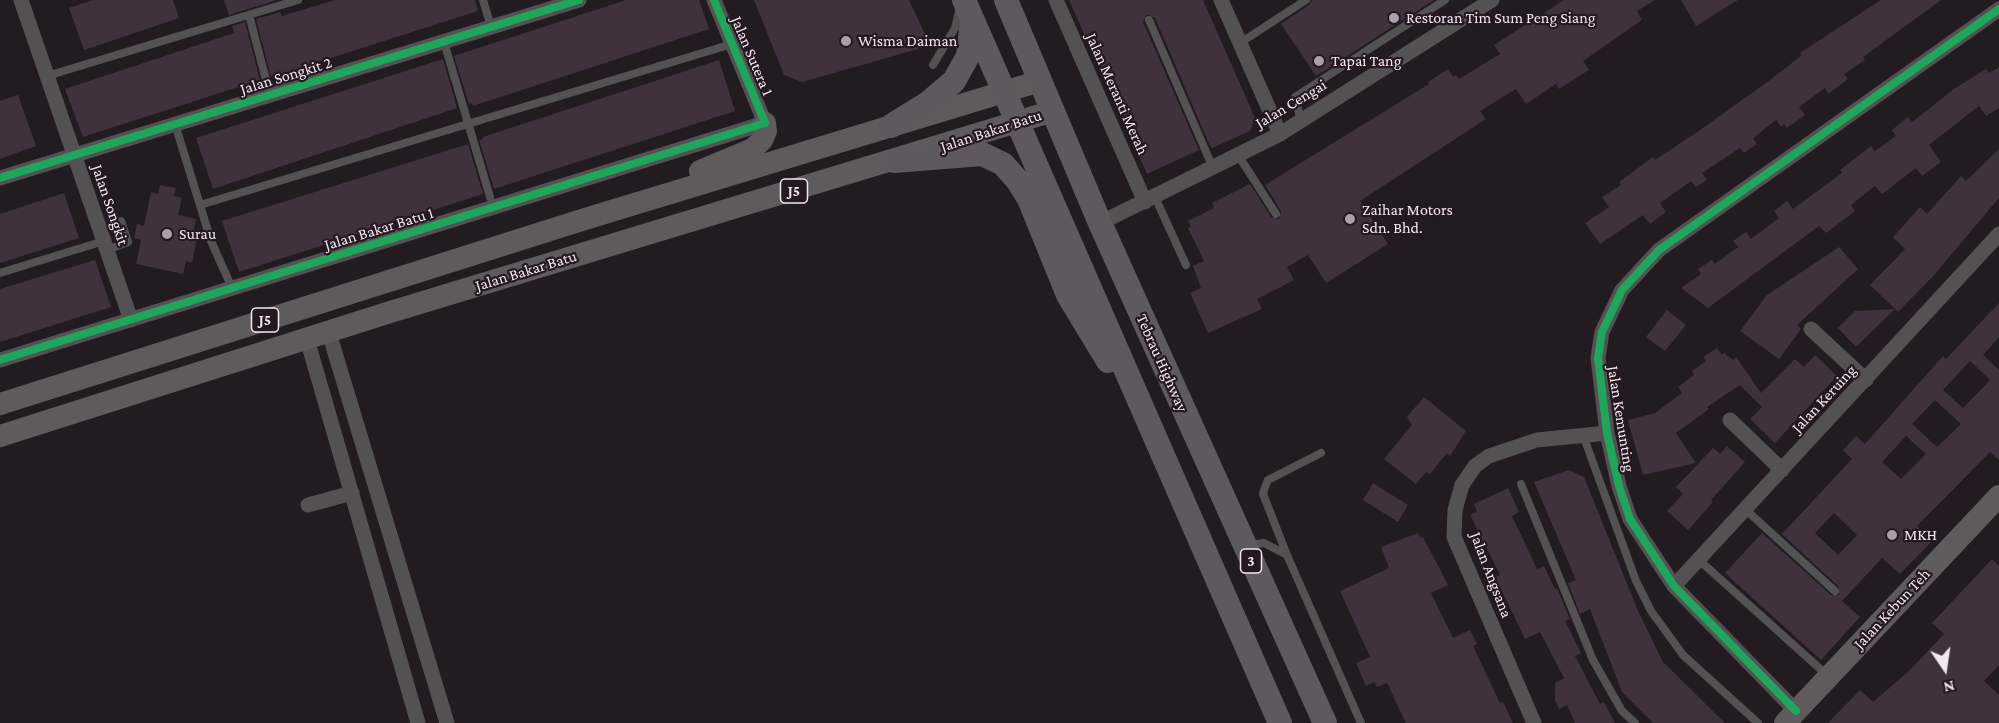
<!DOCTYPE html>
<html>
<head>
<meta charset="utf-8">
<style>
  body { margin:0 }
  #map { position:relative; width:1999px; height:723px; overflow:hidden; background:#221b20; font-family:"Crimson Pro",serif }
  canvas { display:block }
  .north { position:absolute; left:1915px; top:639px; width:60px; height:60px; -webkit-text-stroke:4px #251821; paint-order:stroke; rotate:167deg; font-size:16px; font-weight:700; line-height:24px; text-align:center; color:#f2e9ef }
  .north::after { content:''; display:block; margin:auto; width:21px; height:27px; background:#f2e9ef; clip-path:polygon(50% 0,100% 100%,50% 72%,0 100%) }
</style>
</head>
<body>
<div id="map">
<canvas width="1999" height="723"></canvas>
<div class="north">N</div>
</div>
<script>
const g = document.querySelector('canvas').getContext('2d');
g.lineJoin = 'round';
function paint(path, color) {
  g.fillStyle = color;
  g.fill(path, 'evenodd');
}
function poly(rows) {
  const path = new Path2D();
  for (const r of rows) {
    path.moveTo(r[0], r[1]);
    for (let i = 2; i < r.length; i += 2) path.lineTo(r[i], r[i + 1]);
  }
  return path;
}
function stroke(path, color, width, dash) {
  g.strokeStyle = color;
  g.lineWidth = width;
  g.lineCap = dash ? 'butt' : 'round';
  g.setLineDash(dash || []);
  g.stroke(path);
}
function drawText(font, color, halo, rows, align = 'center') {
  g.font = font + ' "Crimson Pro",serif';
  g.lineWidth = 4.5;
  g.setLineDash([]);
  g.textBaseline = 'middle';
  g.strokeStyle = halo;
  g.fillStyle = color;
  for (const [text, x, y, turn = 0] of rows) {
    g.save();
    g.translate(x, y);
    g.rotate((+turn || 0) * Math.PI / 180);
    g.textAlign = isNaN(turn) ? turn : align;
    if (halo) g.strokeText(text, 0, 0);
    g.fillText(text, 0, 0);
    g.restore();
  }
}
const building = poly([
  [93,0,173,0,179,18,84,50,69,8],
  [224,0,277,0,229,15],
  [335,0,475,0,478,11,271,77,256,19,280,12,282,16],
  [626,0,699,0,709,29,473,106,472,103,469,104,454,56],
  [754,0,909,0,925,34,918,49,802,82,784,75],
  [1069,0,1203,0,1255,118,1250,131,1212,148,1210,146,1155,18,1147,14,1143,22,1199,150,1147,174],
  [1312,0,1434,0,1316,76,1281,24,1309,5],
  [1564,0,1655,0,1637,11,1642,20,1583,61,1589,70,1559,89,1556,84,1526,104,1516,89,1480,111,1486,119,1360,201,1388,244,1326,283,1308,255,1287,267,1294,280,1257,299,1262,309,1208,333,1190,293,1201,288,1193,266,1204,261,1188,228,1191,227,1188,221,1214,208,1212,203,1250,184,1271,217,1279,219,1281,211,1265,185,1429,84,1428,82,1448,69,1453,77,1456,75,1459,79,1500,54,1494,45],
  [1681,0,1738,0,1696,26],
  [1881,0,1941,0,1863,57,1865,60,1844,74,1848,79,1828,94,1825,88,1799,107,1805,115,1787,128,1784,124,1781,127,1776,120,1753,138,1757,144,1744,153,1740,148,1702,173,1707,180,1696,187,1691,181,1660,203,1666,212,1650,224,1643,215,1600,244,1585,223,1609,207,1602,197,1621,185,1619,182,1653,157,1655,160,1703,128,1770,80,1802,55,1800,53],
  [245,22,260,80,83,137,65,89,234,33,232,26],
  [443,59,457,108,213,189,196,138],
  [719,60,735,111,494,189,479,140,483,139,483,137],
  [1999,67,1999,108,1986,116,1979,106,1929,145,1941,162,1922,176,1916,168,1882,194,1875,186,1851,205,1855,211,1826,233,1819,226,1708,308,1681,288,1701,274,1698,269,1712,260,1715,264,1738,247,1733,241,1746,232,1751,239,1779,218,1774,211,1787,201,1793,209,1842,173,1840,170,1871,146,1875,151,1896,136,1892,130,1908,117,1912,122,1954,89,1986,69,1989,73],
  [18,95,36,146,0,159,0,101],
  [468,144,483,194,239,272,222,221],
  [1999,149,1999,198,1934,275,1898,312,1895,309,1856,347,1838,328,1855,311,1895,309,1870,285,1905,249,1893,237,1920,207,1927,214,1961,176,1966,181],
  [160,185,176,188,174,196,182,198,178,215,196,219,194,230,199,229,192,263,186,261,183,274,136,264,141,240,134,238,137,224,144,226,151,192,158,194],
  [64,193,79,238,0,263,0,214],
  [1839,247,1858,269,1797,325,1801,329,1779,359,1740,331,1767,295],
  [95,260,111,307,0,342,0,289],
  [1999,303,1999,337,1983,355,1999,370,1999,460,1990,452,1917,526,1932,541,1900,574,1882,558,1842,601,1860,617,1821,660,1725,573,1762,533,1831,595,1839,595,1839,587,1782,534,1852,459,1843,450,1856,436,1865,444,1943,356,1946,359],
  [1970,361,1990,380,1963,408,1943,390],
  [1935,400,1961,424,1937,447,1912,424],
  [1906,436,1926,454,1901,479,1882,462],
  [1834,513,1857,535,1838,555,1815,533],
  [1667,310,1686,325,1665,351,1646,337],
  [1717,348,1722,355,1724,353,1733,360,1736,357,1761,393,1795,359,1804,367,1815,355,1837,376,1775,443,1750,419,1762,407,1740,385,1707,407,1709,409,1676,433,1696,463,1643,475,1628,420,1655,413,1682,393,1678,387,1694,375,1692,371,1706,361,1703,357],
  [1424,397,1466,431,1450,456,1447,453,1430,474,1426,472,1416,484,1384,459,1412,425,1407,417],
  [1727,446,1745,462,1711,500,1713,502,1688,530,1667,511,1683,494,1676,487,1713,448,1720,454],
  [1569,470,1584,477,1638,611,1663,662,1725,723,1653,723,1622,692,1590,609,1580,614,1568,583,1576,580,1534,482],
  [1373,483,1408,505,1398,522,1363,500],
  [1508,488,1519,512,1512,516,1537,569,1544,566,1555,589,1557,588,1570,619,1565,621,1581,653,1575,656,1600,704,1604,702,1615,723,1575,723,1567,705,1559,709,1555,700,1555,683,1564,678,1540,632,1525,639,1495,577,1500,575,1470,515,1477,512,1474,504],
  [1418,533,1421,538,1423,537,1448,585,1431,593,1453,638,1470,630,1477,644,1473,646,1500,703,1503,702,1513,723,1406,723,1387,683,1377,687,1374,682,1366,686,1356,663,1370,657,1340,591,1389,568,1381,547],
  [1992,559,1999,566,1999,665,1984,681,1999,695,1999,723,1828,723,1860,690,1873,702,1909,671,1944,634,1932,623]
]);
const service = poly([
  [483,0,491,27],
  [249,15,270,95],
  [1149,20,1213,168],
  [444,42,490,197],
  [1240,43,1306,0],
  [933,65,955,28,960,7],
  [47,76,298,0],
  [1301,121,1295,97,1445,0],
  [175,124,211,241,232,288],
  [1238,155,1276,214],
  [1155,197,1186,265],
  [200,205,732,44],
  [107,250,128,242,121,221],
  [0,273,104,241],
  [1583,435,1636,581,1651,611,1683,655,1758,723],
  [1521,484,1593,660,1622,711,1635,723],
  [1746,510,1835,591],
  [1248,545,1264,543,1287,555,1361,723],
  [1287,555,1263,494,1265,487,1268,480,1321,453],
  [1699,560,1827,675]
]);
const minor = poly([
  [21,0,131,320],
  [1056,0,1145,202],
  [1221,0,1280,134],
  [0,178,579,0],
  [1100,223,1280,134,1492,0],
  [1811,329,1866,380],
  [329,333,447,723],
  [307,339,418,723],
  [0,360,765,123,714,0],
  [1730,420,1782,470],
  [308,505,352,493],
  [1674,586,1999,234],
  [1796,711,1674,586,1630,519,1619,486,1607,433,1598,358,1602,332,1622,290,1659,250,1999,9],
  [1534,723,1454,537,1455,510,1462,485,1475,466,1489,456,1537,440,1607,433]
]);
const primary = poly([
  [700,171,753,149,762,140,766,131,765,123],
  [0,404,585,219,1040,81],
  [0,436,387,313,1053,111],
  [1785,723,1999,496]
]);
const trunk = poly([
  [964,0,1280,723],
  [1006,0,1100,223,1325,723],
  [891,126,928,103,954,81,968,56,972,21],
  [894,161,982,154,1003,164,1018,181,1029,199,1068,295,1108,361]
]);
const cycleway = poly([
  [0,178,579,0],
  [0,360,765,123,714,0],
  [1796,711,1674,586,1630,519,1619,486,1607,433,1598,358,1602,332,1622,290,1659,250,1999,9]
]);
const markers = [
  [1394,18,6,"#a9a1a7"],
  [846,41,6,"#a9a1a7"],
  [1319,61,6,"#a9a1a7"],
  [1350,219,6,"#a9a1a7"],
  [167,234,6,"#a9a1a7"],
  [1892,535,6,"#a9a1a7"]
];
const shields = [
  [794,191,27],
  [265,320,27],
  [1251,561,21]
];
const shieldNames = [
  ["J5",794,191],
  ["J5",265,320],
  ["3",1251,561]
];
const poiNames = [
  ["Restoran Tim Sum Peng Siang",1406,18],
  ["Wisma Daiman",858,41],
  ["Tapai Tang",1331,61],
  ["Zaihar Motors",1362,210],
  ["Sdn. Bhd.",1362,228],
  ["Surau",179,234],
  ["MKH",1904,535]
];
const streetNames = [
  ["Jalan Sutera 1",752,56,67],
  ["Jalan Songkit 2",286,76,-17],
  ["Jalan Meranti Merah",1117,94,66],
  ["Jalan Cengai",1291,104,-31],
  ["Jalan Bakar Batu",991,131,-18],
  ["Jalan Songkit",110,205,71],
  ["Jalan Bakar Batu 1",379,229,-17],
  ["Jalan Bakar Batu",526,271,-17],
  ["Tebrau Highway",1162,363,66],
  ["Jalan Keruing",1824,399,-47],
  ["Jalan Kemunting",1621,419,81],
  ["Jalan Angsana",1491,575,69],
  ["Jalan Kebun Teh",1892,609,-47]
];
paint(building, '#40323c');
stroke(service, '#545153', 8);
stroke(minor, '#545153', 15);
stroke(primary, '#5f5b5d', 22);
stroke(trunk, '#5e595c', 24);
stroke(cycleway, '#20a55d', 8);
for (const [x, y, r, color] of markers) {
  const dot = new Path2D();
  dot.arc(x, y, r, 0, 2 * Math.PI);
  g.fillStyle = color;
  g.fill(dot);
  stroke(dot, '#251821', 2);
}
for (const [x, y, w] of shields) {
  const box = new Path2D();
  box.roundRect(x - w / 2, y - 12, w, 24, 4.5);
  g.fillStyle = '#251821';
  g.fill(box);
  stroke(box, '#f2e9ef', 1.5);
}
drawText('bold 15px', '#f2e9ef', null, shieldNames);
drawText('16px', '#f2e9ef', '#251821', poiNames, 'left');
drawText('16px', '#f2e9ef', '#251821', streetNames);
</script>
</body>
</html>
